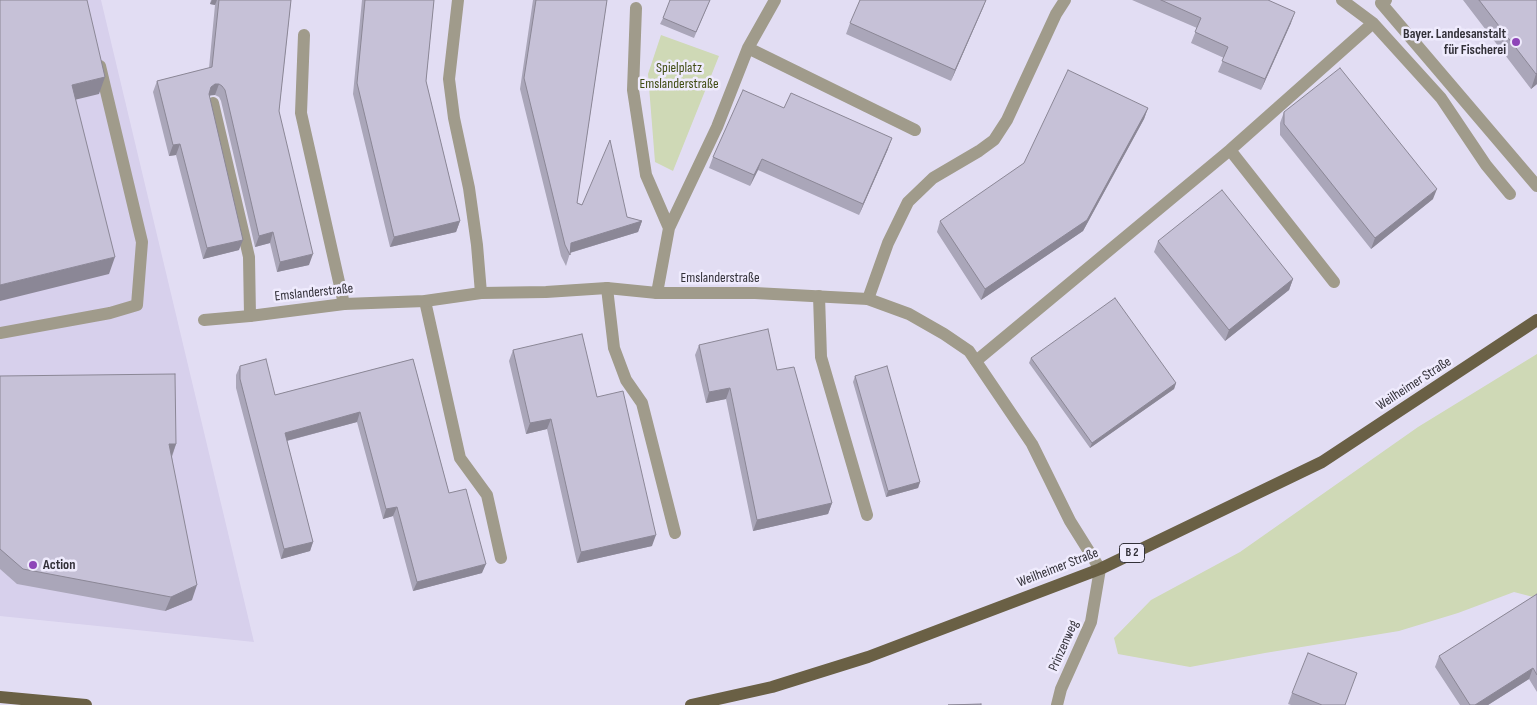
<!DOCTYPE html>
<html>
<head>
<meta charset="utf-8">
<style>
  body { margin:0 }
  canvas { display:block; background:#e2ddf3 }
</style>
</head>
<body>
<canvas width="1537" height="705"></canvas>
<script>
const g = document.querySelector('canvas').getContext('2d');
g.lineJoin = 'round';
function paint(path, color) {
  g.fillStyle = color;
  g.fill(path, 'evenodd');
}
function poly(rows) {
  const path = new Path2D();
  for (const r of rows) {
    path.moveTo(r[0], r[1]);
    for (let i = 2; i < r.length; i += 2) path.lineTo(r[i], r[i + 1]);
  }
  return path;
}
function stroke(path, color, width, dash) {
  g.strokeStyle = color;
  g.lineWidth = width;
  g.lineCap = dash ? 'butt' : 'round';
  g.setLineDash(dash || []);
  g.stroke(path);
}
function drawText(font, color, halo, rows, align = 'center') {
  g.font = font + ' "Sofia Sans Condensed",sans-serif';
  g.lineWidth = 5;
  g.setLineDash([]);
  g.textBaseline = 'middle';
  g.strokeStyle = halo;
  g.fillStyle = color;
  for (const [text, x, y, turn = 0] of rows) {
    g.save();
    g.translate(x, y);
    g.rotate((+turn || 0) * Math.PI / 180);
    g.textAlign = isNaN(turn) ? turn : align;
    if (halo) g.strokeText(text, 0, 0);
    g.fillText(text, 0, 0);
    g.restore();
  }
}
const built = poly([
  [0,0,101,0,254,642,0,616]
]);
const green = poly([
  [661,35,719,56,673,171,655,162,648,74],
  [1537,354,1537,598,1514,592,1458,613,1399,631,1265,653,1190,667,1118,654,1114,638,1151,600,1240,552,1418,427]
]);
const lane = poly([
  [458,0,449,79,454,118,469,188,477,245,481,293],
  [1342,0,1373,23,1441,98,1486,165,1510,194],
  [1386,0,1381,3,1537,186],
  [636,8,633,90,646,175,669,228],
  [304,35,301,113,344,304],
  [748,48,915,130],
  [213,103,249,257,250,316],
  [1230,150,1334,282],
  [607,288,614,348,626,380,642,403,675,533],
  [657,293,669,228,717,127,748,48,775,0],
  [819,296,821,357,867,515],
  [868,299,888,243,908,202,933,178,979,151,994,140,1007,120,1056,14,1065,0],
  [425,301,460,458,487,495,501,558],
  [0,333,110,313,137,305,142,242,100,66],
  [976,361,1230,150,1373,23]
]);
const street = poly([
  [204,320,250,316,344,304,425,301,481,293,546,292,607,288,657,293,755,293,868,299,909,314,944,334,969,351,1032,444,1070,521,1100,569,1091,622,1061,689,1057,705]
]);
const primary = poly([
  [0,697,86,705],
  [691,705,772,687,868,657,1100,569,1322,462,1537,320]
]);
const wall = poly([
  [211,0,291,0,279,111,309,265,277,272,270,243,255,247,221,101,219,97,215,95,209,96,239,250,203,259,176,155,169,156,153,92,157,81,209,68,215,5,210,4],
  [362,0,434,0,426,81,460,221,456,232,390,247,353,94],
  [533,0,607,0,577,203,642,221,638,232,570,253,566,266,561,256,520,89],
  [710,0,694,38,660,24,663,18],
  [986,0,951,81,846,34,850,23],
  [1132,0,1268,0,1291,23,1261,90,1218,72,1224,58,1191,43,1197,28],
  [1463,0,1537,0,1537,84,1531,89],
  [784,108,888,149,859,215,758,170,750,186,709,168,713,157],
  [1148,108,1144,119,1083,231,981,300,937,232,940,221],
  [1284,112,1433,199,1371,249,1280,135,1280,123],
  [1158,241,1293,279,1289,290,1225,341,1154,252],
  [699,345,777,370,832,503,828,514,753,531,726,399,706,403,695,355],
  [513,350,597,397,652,546,577,563,547,429,526,434,509,361],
  [1031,358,1176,383,1174,389,1090,448,1029,363],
  [413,359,449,493,482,573,413,591,393,516,383,519,357,422,287,441,313,542,310,551,281,559,236,388,236,375,240,366,275,395],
  [0,376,176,444,172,457,192,600,165,611,17,584,0,569],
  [855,376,920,482,918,488,886,497,853,382],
  [1537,594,1537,692,1529,679,1488,705,1460,705,1435,667,1439,656],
  [1292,693,1345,705,1291,705,1288,704]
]);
const shadedWall = poly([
  [212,0,217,0,215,5,210,4],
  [986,0,983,8,951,81,955,70],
  [1295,12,1291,23,1261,90,1265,79],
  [1537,73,1537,84,1531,89,1536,74],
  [105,77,99,94,66,102,72,85],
  [215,84,219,84,215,95,211,95,207,97,211,87],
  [1148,108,1144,119,1083,231,981,300,985,289],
  [892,138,888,149,859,215,863,204],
  [180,144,176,155,169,156,173,145],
  [762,159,758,170,750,186,754,175],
  [1437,189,1433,199,1371,249,1375,238],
  [460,221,456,232,390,247,394,237],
  [642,221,638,232,569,253,571,243],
  [273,232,270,243,255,247,259,236],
  [243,240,239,250,203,259,207,248],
  [313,254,309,265,277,272,280,262],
  [115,257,109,274,0,301,0,285],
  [1293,279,1289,290,1225,341,1229,330],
  [1176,383,1174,389,1090,448,1092,443],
  [730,388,726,399,706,403,709,392],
  [360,412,357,422,282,442,285,433],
  [551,419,547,429,526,434,530,423],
  [169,444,176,444,171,458],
  [920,482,918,488,886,497,888,491],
  [832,503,828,514,753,531,757,520],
  [397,507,393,516,383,519,386,509],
  [656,535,652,546,577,563,581,552],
  [313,542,310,551,281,559,284,549],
  [486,564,482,573,413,591,417,582],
  [197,585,192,600,165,611,171,597],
  [1533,668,1529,679,1488,705,1475,705]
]);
const building = poly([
  [0,0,87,0,105,77,72,85,115,257,0,285,0,0],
  [219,0,291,0,279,111,313,254,280,262,273,232,259,236,225,90,222,86,219,84,215,84,211,87,209,94,243,240,207,248,180,144,173,145,157,81,212,67,219,0],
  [365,0,434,0,426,81,460,221,394,237,357,83,365,0],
  [536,0,607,0,577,203,582,205,610,140,627,217,642,221,571,243,570,255,565,245,524,78,536,0],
  [670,0,710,0,696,32,663,18,670,0],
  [860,0,986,0,955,70,850,23,860,0],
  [1161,0,1268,0,1295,12,1265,79,1222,61,1228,47,1195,32,1201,18,1161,0],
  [1479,0,1537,0,1537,73,1536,74,1479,0],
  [1340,68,1437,189,1375,238,1284,124,1284,112,1340,68],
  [1068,70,1148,108,1087,220,985,289,940,221,1024,163,1068,70],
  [743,90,784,108,791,93,892,138,863,204,762,159,754,175,713,157,743,90],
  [1222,190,1293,279,1229,330,1158,241,1222,190],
  [1115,298,1176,383,1092,443,1031,358,1115,298],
  [768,329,777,370,794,367,832,503,757,520,730,388,709,392,699,345,768,329],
  [582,334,597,397,623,391,656,535,581,552,551,419,530,423,513,350,582,334],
  [266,359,275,395,413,359,449,493,466,489,486,564,417,582,397,507,386,509,360,412,285,433,313,542,284,549,240,379,240,366,266,359],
  [887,366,920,482,888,491,855,376,887,366],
  [175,374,176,444,169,444,197,585,171,597,23,569,0,549,0,376,175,374],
  [1537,594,1537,675,1533,668,1475,705,1470,705,1439,656,1537,594],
  [1308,653,1357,673,1345,705,1322,705,1292,693,1308,653],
  [981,704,981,705,948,705,981,704]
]);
const markers = [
  [1516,42,5,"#8e45b8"],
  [33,565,5,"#8e45b8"]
];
const shields = [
  [1132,553,25]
];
const shieldNames = [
  ["B 2",1132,553]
];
const poiNames = [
  ["Bayer. Landesanstalt",1506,34],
  ["für Fischerei",1506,50],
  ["Action",43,565,"left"]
];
const parkNames = [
  ["Spielplatz",679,68],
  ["Emslanderstraße",679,84]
];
const streetNames = [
  ["Emslanderstraße",720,278],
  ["Emslanderstraße",314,293,-6],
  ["Weilheimer Straße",1414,384,-33],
  ["Weilheimer Straße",1058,568,-21],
  ["Prinzenweg",1064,646,-66]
];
paint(built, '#d7d0ec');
paint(green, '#cfd9b6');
stroke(lane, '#a09b8b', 12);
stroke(street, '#a09b8b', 12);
stroke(primary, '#6a6045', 12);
paint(wall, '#aaa6b9');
paint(shadedWall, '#8b8796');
paint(building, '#c6c1d7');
stroke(building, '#8b8796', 1);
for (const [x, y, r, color] of markers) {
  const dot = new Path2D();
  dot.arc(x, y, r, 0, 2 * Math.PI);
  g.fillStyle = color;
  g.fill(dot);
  stroke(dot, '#efebfd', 2);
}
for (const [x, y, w] of shields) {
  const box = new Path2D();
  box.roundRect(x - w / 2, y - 9.5, w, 19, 4);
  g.fillStyle = '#efebfd';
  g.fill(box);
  stroke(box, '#333139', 1);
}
drawText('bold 12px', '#333139', null, shieldNames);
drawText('bold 14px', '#333139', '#efebfd', poiNames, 'right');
drawText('14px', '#414d14', '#efebfd', parkNames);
drawText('14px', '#333139', '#efebfd', streetNames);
</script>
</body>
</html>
